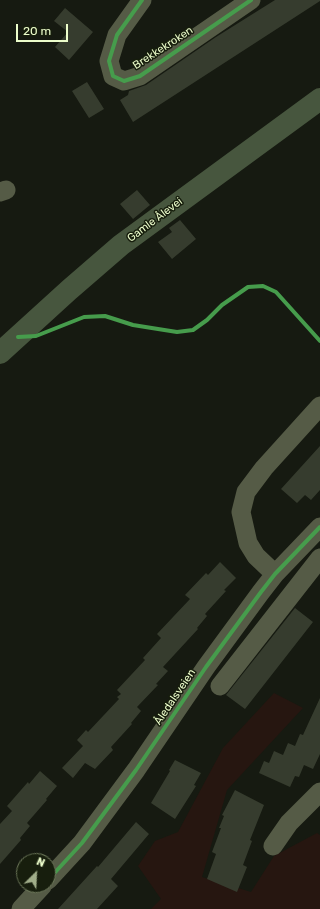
<!DOCTYPE html>
<html>
<head>
<meta charset="utf-8">
<style>
  body { margin:0 }
  #map { position:relative; width:320px; height:909px; overflow:hidden; background:#161a11; font-family:Rubik,sans-serif }
  canvas { display:block }
  .north { position:absolute; left:16px; top:853px; width:40px; height:40px; box-sizing:border-box; background:#171e0d; border:1px solid #6c7759; border-radius:50%; rotate:24deg; font-size:11px; font-weight:700; line-height:16px; text-align:center; color:#ecfdcb }
  .north::after { content:''; display:block; margin:auto; width:14px; height:18px; background:#a1ae8a; clip-path:polygon(50% 0,100% 100%,50% 72%,0 100%) }
  .scale { position:absolute; left:16px; top:24px; width:52px; height:18px; box-sizing:border-box; border:2px solid #ecfdcb; border-top:0; padding-left:5px; font-size:12px; line-height:14px; white-space:nowrap; color:#ecfdcb; -webkit-text-stroke:3px #171e0d; paint-order:stroke }
</style>
</head>
<body>
<div id="map">
<canvas width="320" height="909"></canvas>
<div class="north">N</div>
<div class="scale">20 m</div>
</div>
<script>
const g = document.querySelector('canvas').getContext('2d');
g.lineJoin = 'round';
function paint(path, color) {
  g.fillStyle = color;
  g.fill(path, 'evenodd');
}
function poly(rows) {
  const path = new Path2D();
  for (const r of rows) {
    path.moveTo(r[0], r[1]);
    for (let i = 2; i < r.length; i += 2) path.lineTo(r[i], r[i + 1]);
  }
  return path;
}
function stroke(path, color, width, dash) {
  g.strokeStyle = color;
  g.lineWidth = width;
  g.lineCap = dash ? 'butt' : 'round';
  g.setLineDash(dash || []);
  g.stroke(path);
}
function drawText(font, color, halo, rows, align = 'center') {
  g.font = font + ' Rubik,sans-serif';
  g.lineWidth = 3;
  g.setLineDash([]);
  g.textBaseline = 'middle';
  g.strokeStyle = halo;
  g.fillStyle = color;
  for (const [text, x, y, turn = 0] of rows) {
    g.save();
    g.translate(x, y);
    g.rotate((+turn || 0) * Math.PI / 180);
    g.textAlign = isNaN(turn) ? turn : align;
    if (halo) g.strokeText(text, 0, 0);
    g.fillText(text, 0, 0);
    g.restore();
  }
}
const green = poly([
  [274,693,303,708,227,790,202,877,251,892,274,856,317,833,320,835,320,909,151,909,161,899,138,866,155,841,178,832,223,748]
]);
const building = poly([
  [275,0,320,0,320,1,133,122,120,100,128,95,129,91,146,85,216,37],
  [65,8,93,32,69,60,55,47,68,32,54,21],
  [87,82,104,109,89,118,72,91],
  [137,190,150,205,133,219,120,204],
  [180,220,196,239,172,259,158,242,172,232,169,228],
  [320,446,320,490,311,500,305,495,297,503,281,489],
  [220,562,236,578,224,590,226,591,205,614,207,616,197,628,198,629,163,667,168,671,156,684,158,685,137,707,141,711,131,723,132,724,111,747,113,750,95,769,85,763,73,778,62,768,83,746,77,740,86,730,88,732,119,699,117,697,121,694,117,690,145,660,143,658,161,638,157,634,190,599,185,595,206,573,208,575],
  [295,608,313,622,245,709,226,695],
  [320,698,320,754,313,769,304,765,299,777,295,776,290,787,259,773,264,761,269,763,274,751,283,755,288,743,295,746,300,734,303,735,308,724],
  [175,760,201,773,194,785,196,786,175,819,151,803,170,771,169,770],
  [40,771,57,786,46,799,47,800,27,823,30,826,20,838,21,840,0,864,0,824,12,811,7,806,28,782,29,784],
  [235,790,264,805,250,840,252,841,243,865,247,867,237,892,207,879,216,854,212,852,221,828,219,828,224,816,222,815],
  [136,822,149,834,111,879,118,886,97,909,58,909,97,866,98,867]
]);
const minor = poly([
  [142,0,117,35,109,61,113,76,124,81,140,76,251,0],
  [0,192,6,190],
  [275,574,256,556,248,543,241,512,246,492,264,468,320,406],
  [220,686,320,558],
  [273,846,289,823,320,792],
  [48,880,82,843,136,770,206,667,261,592,275,574,320,527],
  [21,909,43,885]
]);
const major = poly([
  [0,353,69,290,121,245,320,99]
]);
const cycleway = poly([
  [142,0,117,35,109,61,113,76,124,81,140,76,251,0],
  [18,337,36,336,84,317,105,316,133,325,158,329,177,332,193,330,207,320,222,305,248,287,263,286,276,292,320,341],
  [48,880,82,843,136,770,206,667,261,592,275,574,320,527]
]);
const streetNames = [
  ["Brekkekroken",163,48,-33],
  ["Gamle Ålevei",155,220,-37],
  ["Åledalsveien",175,697,-56]
];
paint(green, '#261610');
paint(building, '#363c2e');
stroke(minor, '#555b46', 19);
stroke(major, '#47563e', 22);
stroke(cycleway, '#469c4c', 4);
drawText('11px', '#ecfdcb', '#171e0d', streetNames);
</script>
</body>
</html>
